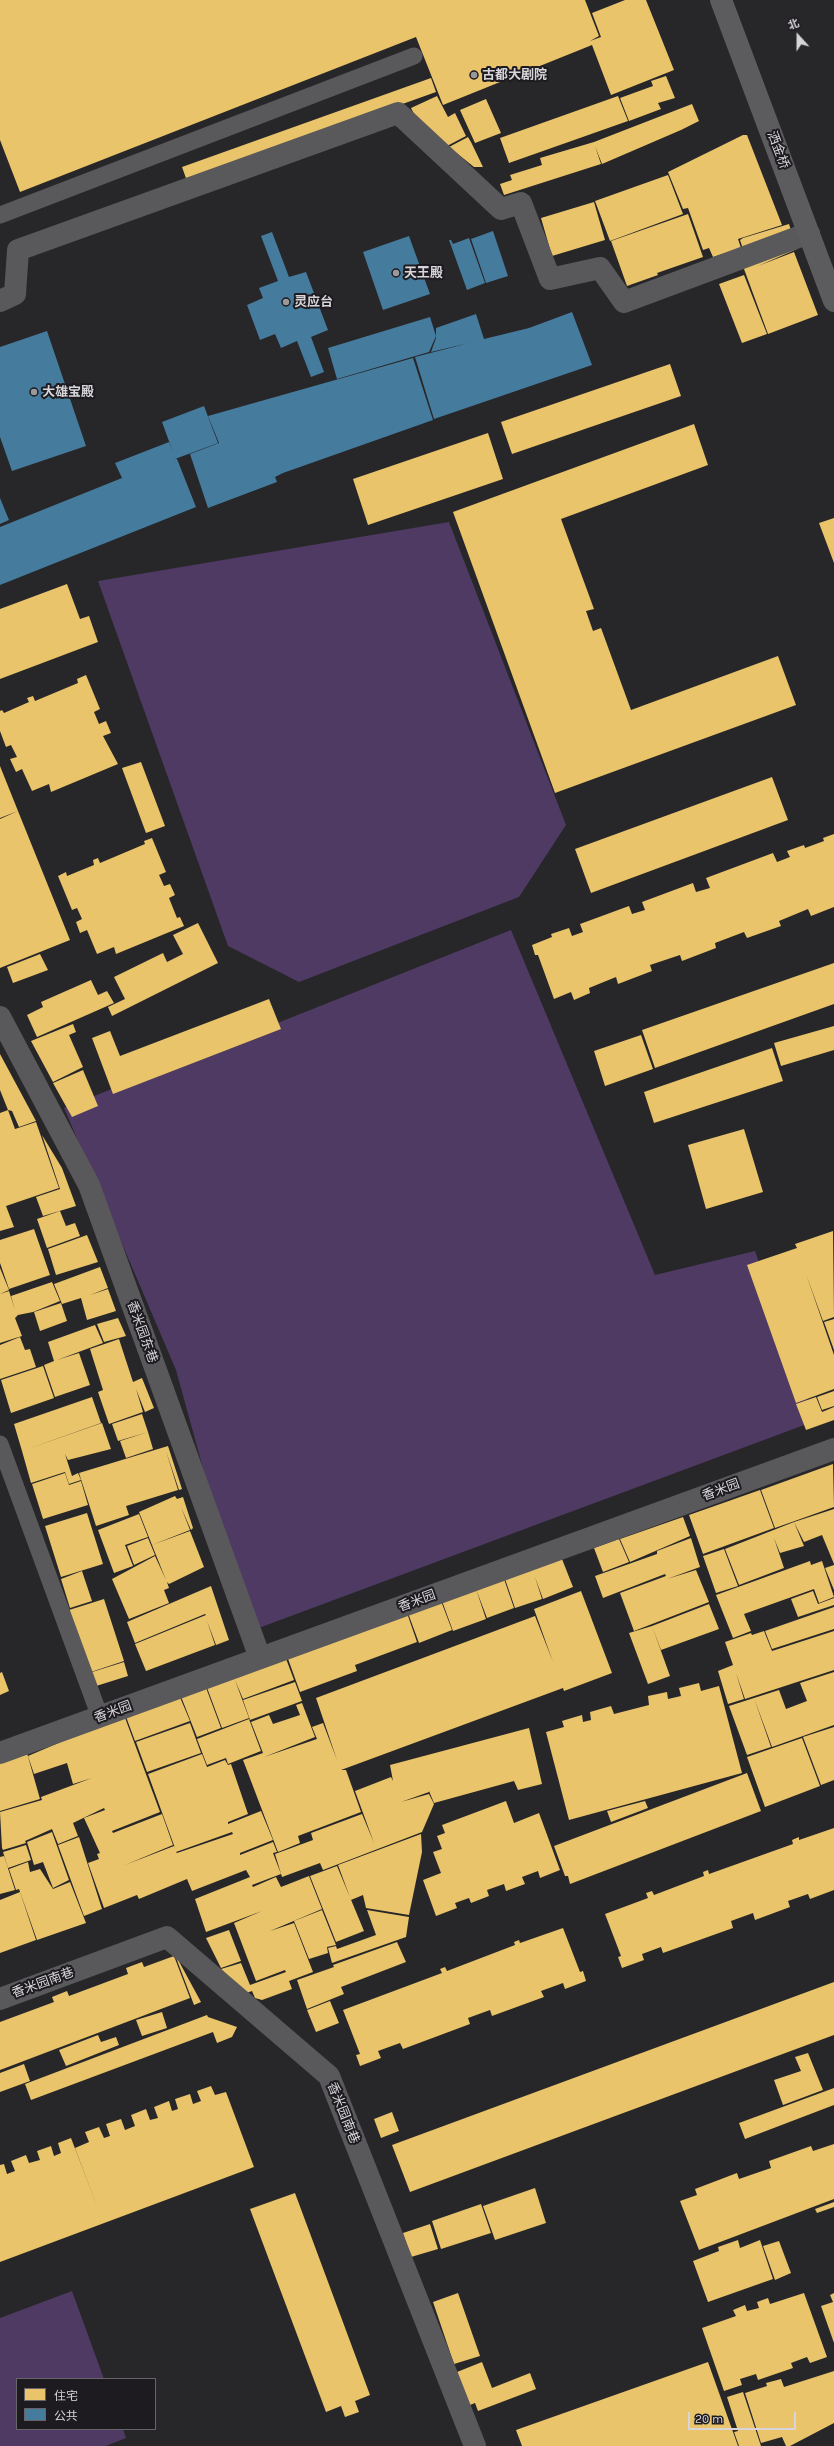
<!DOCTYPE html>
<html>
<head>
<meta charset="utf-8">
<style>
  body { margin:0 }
  #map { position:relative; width:834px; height:2446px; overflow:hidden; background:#272629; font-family:Karla,"Noto Sans SC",sans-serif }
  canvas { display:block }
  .legend { position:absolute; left:16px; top:2378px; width:140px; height:52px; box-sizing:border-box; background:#1d1b20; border:1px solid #67656a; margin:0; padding:5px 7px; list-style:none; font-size:12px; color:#d7d5d9 }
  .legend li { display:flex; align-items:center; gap:8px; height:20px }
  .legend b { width:20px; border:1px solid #67656a }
  .north { position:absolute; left:778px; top:16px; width:40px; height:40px; -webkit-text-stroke:3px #1d1b20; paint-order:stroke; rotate:339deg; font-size:11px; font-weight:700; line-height:16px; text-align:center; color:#d7d5d9 }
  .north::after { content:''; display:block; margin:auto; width:14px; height:18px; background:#d7d5d9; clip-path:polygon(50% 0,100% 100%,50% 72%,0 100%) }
  .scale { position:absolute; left:688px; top:2412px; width:108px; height:18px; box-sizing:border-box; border:2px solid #d7d5d9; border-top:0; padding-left:5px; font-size:12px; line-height:14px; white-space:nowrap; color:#d7d5d9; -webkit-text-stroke:3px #1d1b20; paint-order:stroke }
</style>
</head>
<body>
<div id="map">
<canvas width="834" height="2446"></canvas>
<ul class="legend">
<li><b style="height:11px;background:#e9c46a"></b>住宅</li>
<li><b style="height:11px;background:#457b9d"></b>公共</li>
</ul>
<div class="north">北</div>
<div class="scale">20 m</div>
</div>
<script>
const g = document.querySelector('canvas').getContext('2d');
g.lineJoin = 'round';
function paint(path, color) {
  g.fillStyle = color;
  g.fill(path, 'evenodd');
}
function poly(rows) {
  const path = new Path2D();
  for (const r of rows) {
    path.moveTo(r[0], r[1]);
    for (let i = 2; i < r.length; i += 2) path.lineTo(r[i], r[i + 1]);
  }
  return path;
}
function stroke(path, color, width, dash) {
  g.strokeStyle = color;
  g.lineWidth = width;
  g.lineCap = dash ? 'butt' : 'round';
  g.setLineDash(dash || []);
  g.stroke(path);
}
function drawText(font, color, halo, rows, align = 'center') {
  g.font = font + ' Karla,"Noto Sans SC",sans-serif';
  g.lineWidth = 4;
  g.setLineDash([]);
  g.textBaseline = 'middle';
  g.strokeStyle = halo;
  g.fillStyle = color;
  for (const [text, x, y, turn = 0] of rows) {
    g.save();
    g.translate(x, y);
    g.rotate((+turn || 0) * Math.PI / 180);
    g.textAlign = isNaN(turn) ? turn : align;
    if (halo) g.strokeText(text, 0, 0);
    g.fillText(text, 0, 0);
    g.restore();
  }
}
const green = poly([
  [449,522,566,825,519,897,299,982,228,946,98,581],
  [511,930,655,1275,755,1251,815,1421,248,1632,176,1370,64,1108],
  [72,2291,104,2379,17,2379,17,2429,123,2429,126,2438,106,2446,0,2446,0,2318]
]);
const homes = poly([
  [0,0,585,0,599,36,590,41,601,37,592,13,625,0,646,0,674,70,611,95,592,45,443,105,416,37,20,192,0,140],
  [666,76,675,98,658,103,661,109,629,121,620,98,653,86,651,81],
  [431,78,436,92,187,181,182,167],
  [437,96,448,117,455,113,466,136,447,146,420,126,411,108],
  [618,96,628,121,509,163,500,138],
  [486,99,501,133,475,143,460,110],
  [692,104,699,121,681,130,602,164,595,146,601,164,504,195,500,184,512,180,510,175,542,165,540,158,594,142],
  [743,135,747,135,782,225,738,239,741,248,713,257,709,248,703,250,688,208,683,209,668,172],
  [468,137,471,142,483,167,474,167,449,147],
  [668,175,683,214,610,241,595,201],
  [594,202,605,240,552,256,541,218],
  [688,214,703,257,657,273,658,275,627,286,611,241],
  [789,224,797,249,758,266,794,252,818,315,768,334,737,250,743,249,740,240,743,238],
  [744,275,767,334,742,343,719,284],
  [670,364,681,396,512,454,501,422],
  [694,424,708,465,561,519,594,609,586,611,593,631,601,628,631,710,778,656,796,705,555,793,453,512],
  [488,433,503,479,368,525,353,479],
  [834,518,834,563,819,523],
  [67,584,80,619,89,616,98,642,0,679,0,609],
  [86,675,100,709,94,712,99,724,106,721,111,733,103,736,118,764,51,792,49,784,32,791,22,769,16,772,10,759,17,757,11,745,6,747,0,731,0,711,2,710,4,713,29,702,27,698,33,696,35,701,78,683,77,679],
  [141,762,165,826,146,833,122,768],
  [0,766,18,811,0,818],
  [772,777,788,820,591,893,575,849],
  [18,811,70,940,0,968,0,819],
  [834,834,834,907,811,916,808,909,779,921,781,926,747,938,744,932,715,943,716,948,682,961,680,955,650,965,652,971,618,984,616,977,589,988,590,993,574,1000,571,992,554,999,538,955,535,955,532,945,552,937,551,934,569,928,572,936,583,932,580,924,629,906,632,914,645,910,642,902,693,883,696,892,710,888,706,878,773,853,777,862,790,857,787,851,804,845,805,848,824,841,823,838],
  [152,838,166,872,159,875,164,886,170,884,175,895,169,898,177,918,180,917,184,926,116,954,114,947,97,954,87,930,80,933,76,922,82,919,77,908,72,910,58,876,66,872,67,876,94,865,93,860,98,858,100,863,145,844,144,841],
  [198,923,218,963,112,1016,108,1007,125,999,114,977,163,953,167,962,183,954,173,935],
  [40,954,48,970,13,983,7,967],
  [834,963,834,1004,655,1068,642,1030],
  [91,980,98,995,107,991,114,1003,37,1037,27,1015,43,1007,41,1002],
  [269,999,281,1029,113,1094,92,1038,110,1031,120,1056],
  [73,1024,76,1032,69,1035,83,1067,53,1082,31,1041],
  [834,1026,834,1050,781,1066,774,1043],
  [641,1035,653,1069,605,1086,594,1051],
  [772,1048,783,1081,654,1123,644,1092],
  [0,1054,36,1121,19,1127,12,1111,8,1110,0,1090],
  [83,1070,98,1106,72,1117,53,1083],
  [8,1110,15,1129,36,1122,59,1188,6,1206,14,1227,0,1231,0,1113],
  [744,1129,763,1192,706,1209,688,1145],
  [42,1135,62,1168,76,1206,43,1216,36,1197,60,1189],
  [60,1211,66,1226,75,1223,80,1236,47,1248,37,1219],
  [34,1229,50,1275,9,1289,0,1263,0,1240],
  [833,1231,834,1317,823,1321,806,1274,834,1355,834,1389,796,1403,747,1265,797,1248,795,1244],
  [87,1235,98,1262,56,1275,48,1249],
  [100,1267,108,1288,90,1295,108,1289,116,1311,87,1320,81,1298,62,1304,54,1284],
  [0,1268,9,1290,0,1294],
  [52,1282,60,1301,33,1312,18,1315,15,1318,22,1336,0,1343,0,1294,9,1291,15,1310,11,1296],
  [61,1303,67,1321,40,1331,34,1312],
  [118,1318,126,1336,104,1342,97,1324],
  [834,1319,834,1350,824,1322],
  [95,1325,103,1343,57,1360,79,1353,90,1385,55,1397,44,1365,54,1361,48,1342],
  [20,1337,25,1350,30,1349,36,1367,0,1379,0,1345],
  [119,1339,133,1382,142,1378,154,1408,145,1412,136,1389,143,1412,109,1424,98,1392,103,1390,90,1349],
  [43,1366,54,1398,11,1413,1,1380],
  [834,1391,834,1406,822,1410,817,1397],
  [92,1397,101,1423,22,1451,14,1424],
  [816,1397,822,1412,834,1407,834,1420,806,1430,796,1404],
  [142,1414,148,1432,118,1441,112,1424],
  [102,1423,111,1449,68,1460,65,1454,72,1476,78,1473,81,1480,69,1484,65,1472,31,1483,22,1451],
  [148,1432,153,1449,126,1458,120,1441],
  [168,1446,182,1489,179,1490,166,1451,178,1490,126,1506,129,1515,96,1526,79,1473],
  [833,1464,834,1507,775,1528,761,1490],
  [65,1473,69,1485,81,1481,88,1505,43,1519,32,1484],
  [760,1490,774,1528,703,1554,689,1515],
  [175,1496,177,1499,183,1497,193,1528,191,1530,181,1507,190,1530,152,1545,139,1512],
  [834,1509,834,1564,822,1535,804,1542,794,1522],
  [87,1513,103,1564,61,1577,45,1526],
  [139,1514,148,1537,125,1545,133,1566,114,1573,98,1530],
  [683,1517,690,1536,630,1562,620,1539],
  [794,1522,804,1546,780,1553,774,1538,784,1568,739,1585,725,1549],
  [190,1531,204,1567,169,1584,167,1582,169,1588,164,1590,169,1603,129,1619,112,1579,155,1556,166,1580,152,1545],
  [148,1538,155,1555,134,1565,127,1546],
  [691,1538,700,1567,667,1579,696,1570,709,1602,634,1631,620,1593,666,1576,665,1574,603,1598,595,1576,657,1554,657,1551],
  [619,1539,629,1562,603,1572,594,1548],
  [724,1549,738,1586,716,1593,703,1556],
  [562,1559,573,1587,543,1599,535,1577,542,1599,515,1608,505,1579],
  [810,1561,811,1565,822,1561,834,1597,819,1603,814,1589,744,1614,751,1631,733,1638,716,1595],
  [834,1565,834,1590,825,1568],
  [82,1571,92,1601,70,1608,61,1579],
  [504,1579,514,1608,487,1618,476,1589],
  [211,1586,229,1640,216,1645,207,1621,215,1645,146,1671,135,1644,206,1615,205,1614,135,1643,127,1622],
  [476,1589,486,1619,453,1631,442,1601],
  [581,1591,612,1673,564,1691,563,1688,341,1770,346,1770,361,1812,298,1836,300,1843,278,1852,243,1760,263,1753,251,1722,269,1715,273,1724,300,1715,296,1705,302,1703,315,1737,264,1757,317,1739,312,1727,323,1723,337,1760,316,1698,535,1616,553,1662,534,1609],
  [813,1591,818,1604,834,1598,834,1605,798,1617,791,1599],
  [104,1599,124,1661,91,1672,69,1610],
  [441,1601,452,1630,419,1643,408,1613],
  [709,1604,719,1629,661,1650,652,1626],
  [834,1607,834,1629,772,1649,765,1631],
  [407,1613,417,1642,355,1665,357,1671,300,1692,287,1656],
  [652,1626,670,1676,648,1684,629,1633],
  [764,1631,772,1651,834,1631,834,1670,745,1699,736,1673,744,1699,728,1704,718,1671,733,1665,725,1642,751,1633,752,1635],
  [285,1656,294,1680,243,1699,235,1680,249,1718,222,1728,206,1685],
  [124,1662,128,1676,93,1687,89,1673],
  [2,1672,9,1691,0,1695,0,1673],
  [834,1672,834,1725,772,1747,754,1698,779,1690,786,1709,807,1701,800,1683],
  [295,1682,302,1701,250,1720,243,1700],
  [699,1683,701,1691,719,1686,742,1773,569,1820,546,1732,564,1727,562,1721,565,1720,582,1715,583,1722,591,1720,590,1712,611,1706,614,1714,649,1705,648,1696,667,1692,668,1699,681,1696,679,1688],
  [205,1685,221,1728,197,1737,180,1694],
  [179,1695,190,1721,135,1741,125,1714],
  [754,1698,771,1747,747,1755,729,1706],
  [124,1715,160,1812,112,1831,113,1833,162,1814,173,1845,125,1865,174,1846,175,1848,148,1774,202,1754,207,1767,225,1760,228,1765,231,1764,248,1814,228,1822,228,1824,261,1811,273,1840,240,1853,240,1855,273,1842,277,1852,273,1853,281,1874,252,1885,253,1887,276,1877,281,1887,309,1876,322,1909,270,1931,294,1923,313,1972,289,1981,292,1989,262,2000,255,1998,252,1991,244,1994,221,1969,241,1963,250,1985,286,1972,285,1970,256,1981,234,1923,262,1911,206,1932,195,1899,250,1877,246,1870,192,1891,187,1879,139,1899,137,1895,104,1908,88,1863,99,1859,97,1854,100,1853,84,1818,105,1810,104,1808,73,1823,78,1836,58,1844,52,1829,25,1841,26,1843,3,1850,2,1848,0,1812,42,1800,41,1797,92,1778,73,1784,67,1763,34,1774,28,1756],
  [232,1832,233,1834,177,1853,176,1852],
  [249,1719,261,1751,228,1764,226,1758,207,1765,197,1739],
  [190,1723,201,1753,147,1772,136,1742],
  [834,1727,834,1780,821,1785,803,1737],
  [529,1728,542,1784,518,1790,514,1781,434,1803,429,1791,429,1792,401,1802,429,1794,434,1804,422,1832,323,1870,320,1863,282,1877,275,1854,313,1840,311,1833,362,1814,374,1843,355,1791,391,1777,393,1781,390,1765],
  [802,1738,820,1786,765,1807,747,1757],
  [27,1753,40,1799,0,1811,0,1763],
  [747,1773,761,1811,570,1884,568,1876,565,1876,554,1846],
  [506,1801,514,1823,539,1813,560,1870,540,1878,538,1871,522,1877,525,1884,506,1891,504,1884,487,1890,489,1896,471,1903,469,1898,455,1903,457,1908,436,1916,423,1880,441,1873,433,1852,442,1849,437,1836,445,1833,442,1825],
  [645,1801,648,1808,611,1822,607,1811],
  [834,1828,834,1890,810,1899,808,1894,788,1901,790,1907,755,1920,753,1913,731,1921,733,1928,663,1953,661,1947,642,1954,644,1960,622,1968,618,1957,621,1956,605,1914,648,1898,646,1893,652,1891,654,1895,704,1876,703,1872,708,1870,709,1874,793,1844,792,1840,799,1837,799,1840],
  [52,1832,69,1880,53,1888,43,1862,34,1865,27,1842],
  [421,1834,422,1852,409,1915,366,1908,363,1895,351,1900,338,1865],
  [79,1837,102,1909,84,1916,58,1845],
  [26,1845,31,1860,8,1868,3,1852],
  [4,1856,15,1890,0,1894,0,1857],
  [28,1862,30,1872,40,1869,53,1889,70,1882,86,1923,37,1940,19,1889,16,1890,9,1869],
  [337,1866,364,1931,336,1942,310,1876],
  [20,1892,36,1940,0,1953,0,1900],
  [322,1910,336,1945,327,1947,328,1953,309,1959,294,1921],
  [367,1910,409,1917,406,1937,332,1963,328,1948,336,1946,337,1949,376,1935],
  [563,1928,580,1972,583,1971,586,1981,565,1989,563,1983,541,1991,544,1997,492,2016,490,2010,468,2018,470,2024,403,2049,400,2043,378,2051,381,2058,360,2066,356,2055,360,2054,343,2010,442,1973,440,1969,445,1967,447,1971,515,1945,514,1942,519,1940,520,1943],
  [229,1930,241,1961,221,1968,206,1938],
  [397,1942,406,1962,341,1987,344,1994,307,2009,297,1980,334,1967,333,1965],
  [175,1955,176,1956,201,2002,194,2005],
  [174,1956,190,1998,0,2070,0,2022,54,2002,52,1997,67,1991,69,1996,128,1974,126,1968,142,1962,144,1967],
  [834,1982,834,2035,410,2192,392,2145],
  [330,2001,339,2023,316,2032,307,2010],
  [162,2012,167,2028,142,2036,136,2020],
  [207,2015,208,2017,237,2027,232,2037,217,2043,213,2032,31,2100,25,2084],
  [98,2035,101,2042,116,2037,119,2045,66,2066,59,2050],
  [808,2053,823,2090,783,2105,774,2080,801,2071,795,2057],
  [24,2064,30,2081,0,2092,0,2073],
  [211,2086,215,2095,226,2092,254,2167,0,2262,0,2165,4,2164,7,2174,15,2171,11,2161,26,2155,29,2163,40,2160,37,2151,51,2146,54,2156,61,2153,58,2143,71,2138,100,2214,75,2148,89,2142,85,2132,99,2127,104,2138,110,2136,106,2124,121,2119,125,2130,135,2126,131,2115,146,2109,150,2120,158,2118,154,2107,169,2101,172,2111,178,2109,175,2099,190,2094,193,2104,201,2101,197,2091],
  [834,2088,834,2105,745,2139,739,2123],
  [392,2112,399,2131,381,2138,374,2119],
  [834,2144,834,2199,699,2250,680,2201,697,2195,695,2189,737,2173,739,2179,771,2168,769,2161,811,2146,813,2151],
  [535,2188,546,2223,495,2240,483,2206],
  [295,2193,370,2395,355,2401,359,2412,345,2417,341,2406,326,2412,250,2209],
  [834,2202,834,2207,817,2213,815,2209],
  [481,2204,491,2233,441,2249,432,2221],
  [430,2224,438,2249,411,2257,403,2233],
  [738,2240,740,2248,760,2240,773,2279,708,2302,693,2261,719,2251,718,2247],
  [779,2241,791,2273,775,2280,763,2246],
  [458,2293,480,2356,454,2364,433,2302],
  [804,2293,827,2357,810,2363,807,2357,791,2363,793,2368,758,2380,756,2374,740,2379,742,2385,724,2391,702,2328,736,2316,733,2310,745,2305,747,2311,759,2308,757,2302,768,2298,770,2304],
  [834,2293,834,2343,821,2306,833,2302,830,2295],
  [482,2362,492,2388,530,2373,536,2389,478,2411,475,2403,465,2407,457,2372],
  [708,2362,738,2446,522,2446,516,2430],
  [834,2371,834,2423,790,2446,786,2446,782,2437,761,2443,745,2393,767,2386,766,2383,781,2379,784,2387],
  [743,2392,761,2446,739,2446,734,2432,738,2431,727,2397]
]);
const public = poly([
  [493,231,508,276,486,283,471,239],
  [272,232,289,277,306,272,328,330,311,337,324,372,311,377,297,341,281,348,275,334,260,340,247,305,263,298,259,288,278,281,261,236],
  [409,236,430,294,383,310,363,252],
  [469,238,485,283,467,290,449,240,451,240,453,244],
  [572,312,592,365,434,419,415,357,469,343,431,352,436,338,436,328,476,314,484,339,529,328],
  [430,317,436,336,429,352,337,379,328,348],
  [47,331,86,446,12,471,0,437,0,347],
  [413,358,433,420,283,473,275,477,277,482,208,508,190,454,219,443,208,416],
  [204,406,218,443,175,459,177,459,196,507,0,585,0,527,122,478,115,463,169,442,174,455,162,422],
  [0,498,9,520,0,524]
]);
const lane = poly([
  [0,215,414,56],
  [0,1444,100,1717]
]);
const street = poly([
  [0,301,15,294,18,250,398,113,501,209,521,203,550,279,600,268,624,302,809,233],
  [0,1017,89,1185,260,1658],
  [0,1753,834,1449],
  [0,1999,167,1937,329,2076,475,2446]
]);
const secondary = poly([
  [721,0,834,301]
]);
const markers = [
  [474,75,4,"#99989b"],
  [396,273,4,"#99989b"],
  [286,302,4,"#99989b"],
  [34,392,4,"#99989b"]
];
const poiNames = [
  ["古都大剧院",482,75],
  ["天王殿",404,273],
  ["灵应台",294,302],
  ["大雄宝殿",42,392]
];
const streetNames = [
  ["洒金桥",778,150,69],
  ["香米园东巷",142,1332,70],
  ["香米园",721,1490,-20],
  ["香米园",417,1601,-20],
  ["香米园",113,1712,-20],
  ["香米园南巷",43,1983,-20],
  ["香米园南巷",343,2113,68]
];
paint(green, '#4e3a63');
paint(homes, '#e9c46a');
paint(public, '#457b9d');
stroke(lane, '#59585a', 17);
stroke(street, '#59585a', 22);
stroke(secondary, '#5c5b5d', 22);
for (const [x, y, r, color] of markers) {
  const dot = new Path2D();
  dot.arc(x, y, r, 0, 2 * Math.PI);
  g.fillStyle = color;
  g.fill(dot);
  stroke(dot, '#1d1b20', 1.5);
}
drawText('bold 13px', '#d7d5d9', '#1d1b20', poiNames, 'left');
drawText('13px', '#d7d5d9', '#1d1b20', streetNames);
</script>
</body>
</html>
